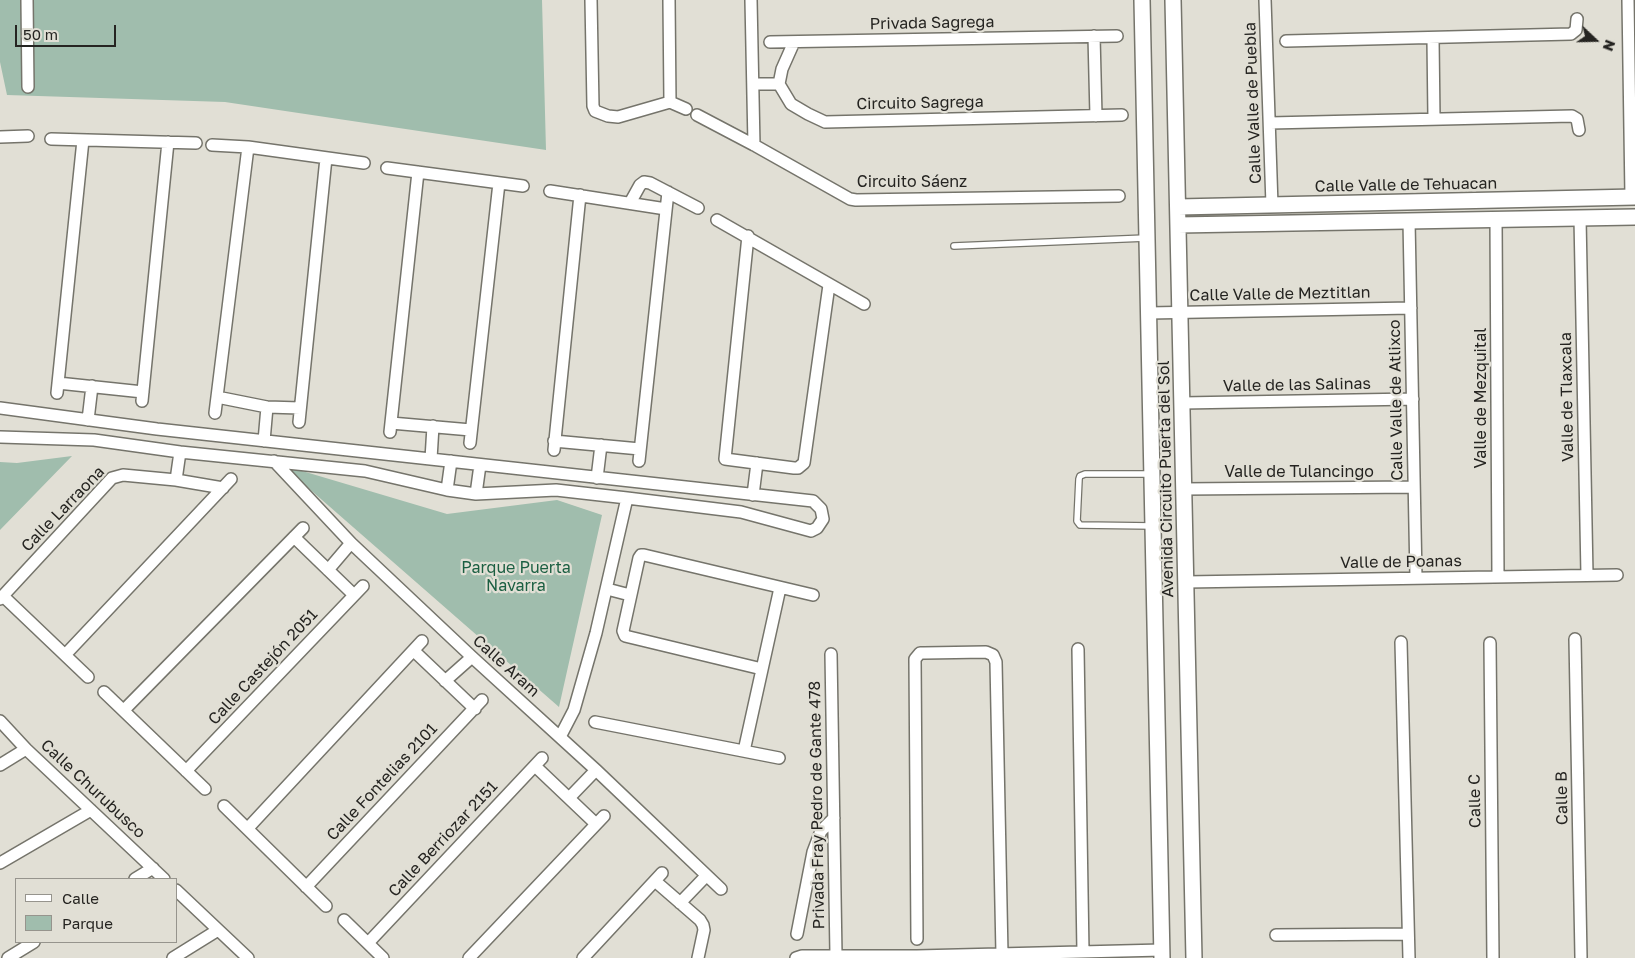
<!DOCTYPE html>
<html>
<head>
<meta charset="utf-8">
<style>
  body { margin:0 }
  #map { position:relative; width:1635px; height:958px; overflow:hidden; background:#e1dfd5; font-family:"Golos Text",sans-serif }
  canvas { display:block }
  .legend { position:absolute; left:15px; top:878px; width:162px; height:65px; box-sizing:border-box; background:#e1dfd5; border:1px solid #96948d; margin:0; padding:6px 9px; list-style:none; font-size:15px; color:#252421 }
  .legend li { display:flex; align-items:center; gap:10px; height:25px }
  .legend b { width:25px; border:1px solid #96948d }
  .north { position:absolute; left:1570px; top:15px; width:50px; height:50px; -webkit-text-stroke:4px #e1dfd5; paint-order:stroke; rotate:111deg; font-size:14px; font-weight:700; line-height:20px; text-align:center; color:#252421 }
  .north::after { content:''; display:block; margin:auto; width:18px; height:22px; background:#252421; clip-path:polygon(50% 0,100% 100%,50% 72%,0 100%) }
  .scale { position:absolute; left:15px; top:25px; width:101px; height:22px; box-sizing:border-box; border:2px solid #252421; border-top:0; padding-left:6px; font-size:15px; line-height:18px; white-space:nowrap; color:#252421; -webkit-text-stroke:4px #e1dfd5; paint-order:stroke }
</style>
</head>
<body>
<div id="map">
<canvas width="1635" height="958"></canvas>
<ul class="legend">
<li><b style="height:6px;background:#fff"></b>Calle</li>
<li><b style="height:14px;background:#a0bdad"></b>Parque</li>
</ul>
<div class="north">N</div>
<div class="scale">50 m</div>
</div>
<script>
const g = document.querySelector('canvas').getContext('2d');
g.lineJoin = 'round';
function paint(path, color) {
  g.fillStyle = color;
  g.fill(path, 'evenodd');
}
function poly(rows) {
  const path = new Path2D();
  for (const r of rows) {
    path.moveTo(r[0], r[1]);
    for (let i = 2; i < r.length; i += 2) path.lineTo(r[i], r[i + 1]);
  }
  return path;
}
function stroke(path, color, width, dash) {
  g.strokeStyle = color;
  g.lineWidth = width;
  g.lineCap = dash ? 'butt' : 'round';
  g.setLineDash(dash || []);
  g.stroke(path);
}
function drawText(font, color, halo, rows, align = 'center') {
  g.font = font + ' "Golos Text",sans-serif';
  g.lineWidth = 4.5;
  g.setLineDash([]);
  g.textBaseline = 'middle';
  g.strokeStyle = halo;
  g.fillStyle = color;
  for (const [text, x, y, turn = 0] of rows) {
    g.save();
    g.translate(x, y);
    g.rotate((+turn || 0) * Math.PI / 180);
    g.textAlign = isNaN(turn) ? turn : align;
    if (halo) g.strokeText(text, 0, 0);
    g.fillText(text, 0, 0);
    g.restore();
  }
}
const green = poly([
  [0,0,542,0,546,150,225,102,7,95,0,62],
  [72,456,0,530,0,462,17,463],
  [282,465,447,514,557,500,602,515,559,707]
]);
const service = poly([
  [954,246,1146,238],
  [1152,474,1085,474,1080,476,1079,479,1077,521,1080,525,1153,526]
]);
const minor = poly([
  [27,0,28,87],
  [591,0,593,106,595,111,608,116,618,117,670,102,686,109],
  [669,0,670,102],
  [751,0,754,145],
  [1265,0,1272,205],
  [1628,0,1631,197],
  [1094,36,1096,116],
  [1433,39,1434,119],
  [1286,41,1571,34,1576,30,1577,19],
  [770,42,1117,36],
  [794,42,782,69,779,84,791,104,808,114,825,122,1122,115],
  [753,84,779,84],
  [697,115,754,145,850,199,856,200,1119,196],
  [1270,123,1572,116,1577,119,1579,130],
  [0,137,28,136],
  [51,139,196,143],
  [212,145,248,147,364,163],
  [387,168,523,186],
  [550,191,666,209],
  [630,203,640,185,644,182,650,183,698,208],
  [1580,218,1587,575],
  [1496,219,1498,577],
  [717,220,864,304],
  [1409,221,1416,578],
  [748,236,725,459,794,468,798,468,804,463,829,285],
  [1149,313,1411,308],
  [58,383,143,392],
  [57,393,83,140],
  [217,397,267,407,300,408],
  [142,401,168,142],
  [1182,403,1413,399],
  [0,408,157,429,813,501,821,509,823,519,817,528,811,531,741,512,627,498,556,490,476,494,447,490,365,471,180,452,94,440,0,437],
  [215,413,248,147],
  [88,420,92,386],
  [299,422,326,158],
  [391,423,471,430],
  [390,432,418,172],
  [264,441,267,407],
  [554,441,640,449],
  [470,443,499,183],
  [554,450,580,195],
  [431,459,433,426],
  [274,461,351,543,472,657,596,770,721,889],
  [639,461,668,192],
  [597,478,601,445],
  [176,480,180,452],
  [1184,489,1414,487],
  [447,490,451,461],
  [476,494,480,465],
  [753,495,757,463],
  [294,537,354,595],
  [328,570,351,543],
  [1186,582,1617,575],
  [607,589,630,595],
  [3,596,88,677],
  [0,599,112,478,123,475,176,480,223,488],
  [1575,639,1581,957],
  [1401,642,1409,958],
  [1490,643,1493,958],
  [1078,649,1083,952],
  [414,651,475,709],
  [831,654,836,955],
  [65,655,231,479],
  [762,669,625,636,623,631,639,558,641,555,644,555,813,595],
  [445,681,472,657],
  [104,692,205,789],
  [124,710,303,528],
  [0,721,26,749,164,879],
  [595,722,779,758],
  [560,737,574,710,596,633,627,498],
  [744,751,780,588],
  [0,765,26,749],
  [535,766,596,824],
  [186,771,363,586],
  [569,798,596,770],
  [224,806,326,906],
  [248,828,422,641],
  [0,863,91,810],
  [135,879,153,868],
  [655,881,700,920,703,925,704,930,698,958],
  [306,887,482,700],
  [176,890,248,958],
  [680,903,706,876],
  [344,920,383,958],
  [797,934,813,852,821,831,834,818],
  [1276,935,1408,934],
  [917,939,915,659,920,653,924,653,986,652,993,655,996,662,1002,954],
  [368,943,542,758],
  [8,958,34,942],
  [173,958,218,930],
  [469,958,604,816],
  [583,958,662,873],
  [796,958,802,956,917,956,1162,950]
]);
const tertiary = poly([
  [1142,0,1162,958],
  [1173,0,1194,958],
  [1178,207,1635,197],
  [1178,225,1635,217]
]);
const streetNames = [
  ["Privada Sagrega",932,23,-1],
  ["Circuito Sagrega",920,103,-1],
  ["Calle Valle de Puebla",1253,103,-92],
  ["Circuito Sáenz",912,182],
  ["Calle Valle de Tehuacan",1406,185,-1],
  ["Calle Valle de Meztitlan",1280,294,-1],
  ["Valle de las Salinas",1297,385,-1],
  ["Valle de Tlaxcala",1567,397,-91],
  ["Valle de Mezquital",1481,398,-90],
  ["Calle Valle de Atlixco",1396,400,-91],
  ["Valle de Tulancingo",1299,472],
  ["Avenida Circuito Puerta del Sol",1166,479,-91],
  ["Calle Larraona",63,509,-46],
  ["Valle de Poanas",1401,562,-1],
  ["Calle Aram",506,666,42],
  ["Calle Castejón 2051",263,667,-47],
  ["Calle Fontelias 2101",382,782,-47],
  ["Calle Churubusco",93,789,43],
  ["Calle B",1562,798,-91],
  ["Calle C",1475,801,-91],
  ["Privada Fray Pedro de Gante 478",817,805,-91],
  ["Calle Berriozar 2151",443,839,-47]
];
const parkNames = [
  ["Parque Puerta",516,568],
  ["Navarra",516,586]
];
paint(green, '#a0bdad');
stroke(service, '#75746b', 8);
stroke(minor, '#75746b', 14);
stroke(tertiary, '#75746b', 18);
stroke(service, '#fff', 5.5);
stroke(minor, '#fff', 11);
stroke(tertiary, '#fff', 15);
drawText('16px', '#252421', '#e1dfd5', streetNames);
drawText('16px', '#1b5f42', '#e1dfd5', parkNames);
</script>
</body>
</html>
